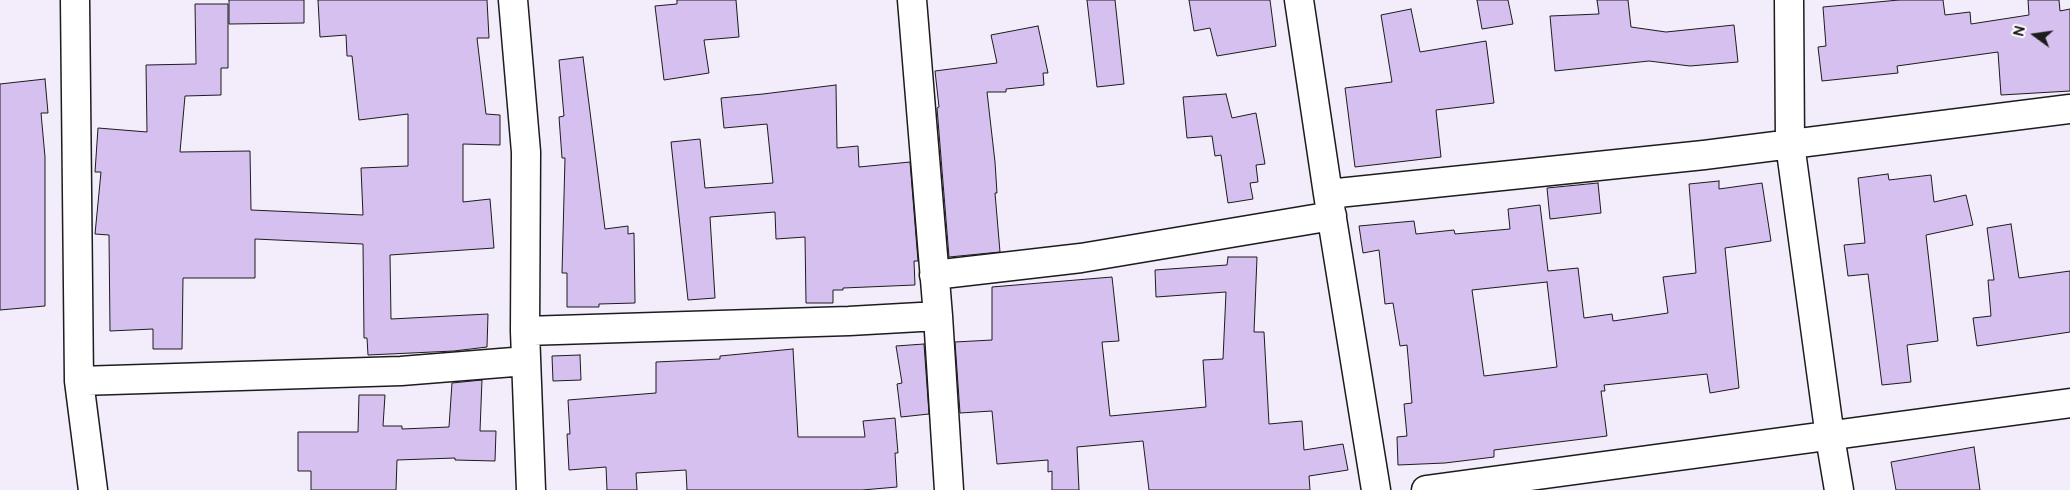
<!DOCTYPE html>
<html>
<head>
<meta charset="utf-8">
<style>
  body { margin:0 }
  #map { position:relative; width:2070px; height:490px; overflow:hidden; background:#f3ecfa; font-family:"Balsamiq Sans",sans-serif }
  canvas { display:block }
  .north { position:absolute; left:2010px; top:10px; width:50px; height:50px; -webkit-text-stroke:4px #fff; paint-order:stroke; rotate:284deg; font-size:14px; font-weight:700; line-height:20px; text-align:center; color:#1c1c1c }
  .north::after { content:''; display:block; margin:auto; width:18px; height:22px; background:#1c1c1c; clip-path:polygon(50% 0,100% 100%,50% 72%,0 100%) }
</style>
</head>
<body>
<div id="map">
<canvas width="2070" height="490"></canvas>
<div class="north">N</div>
</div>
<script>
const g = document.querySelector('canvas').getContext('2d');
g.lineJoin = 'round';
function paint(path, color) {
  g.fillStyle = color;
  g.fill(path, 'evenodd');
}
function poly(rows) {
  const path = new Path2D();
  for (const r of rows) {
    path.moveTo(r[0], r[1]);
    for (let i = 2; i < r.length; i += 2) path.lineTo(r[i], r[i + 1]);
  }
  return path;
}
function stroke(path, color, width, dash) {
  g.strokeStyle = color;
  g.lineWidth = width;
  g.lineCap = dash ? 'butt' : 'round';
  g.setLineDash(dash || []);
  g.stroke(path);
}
const building = poly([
  [229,0,304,0,304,23,229,24,229,0],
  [318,0,487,0,489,38,477,38,486,114,500,115,500,145,463,144,463,202,490,199,494,248,390,255,391,319,488,314,487,347,454,351,368,355,367,338,364,338,363,244,255,239,255,278,183,278,182,349,153,349,153,329,110,331,109,235,95,234,101,172,95,172,98,128,147,132,146,65,196,64,195,4,228,4,228,68,221,68,221,95,185,96,180,152,250,151,251,210,363,215,361,168,408,166,408,114,359,120,352,56,347,56,346,35,320,37,318,0],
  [677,0,736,0,739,37,704,40,709,73,664,80,655,6,677,4,677,0],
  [1087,0,1115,0,1124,84,1097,87,1087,0],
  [1189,0,1270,0,1276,46,1217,56,1210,28,1194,31,1189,0],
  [1477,0,1508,0,1513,24,1482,29,1477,0],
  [1597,0,1628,0,1631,27,1666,32,1734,25,1738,62,1690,66,1649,61,1555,71,1550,16,1599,14,1597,0],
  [1899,0,1943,0,1945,15,1970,12,1971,24,2029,15,2028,0,2059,0,2060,11,2070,9,2070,91,2001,95,1998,52,1897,66,1898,73,1822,81,1818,47,1826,46,1823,7,1899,0],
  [1411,9,1420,52,1486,41,1494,103,1436,110,1441,157,1355,167,1345,88,1392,82,1381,15,1411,9],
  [1038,26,1048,73,1043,73,1044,85,1006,89,1006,92,987,92,995,162,997,193,995,193,1000,252,949,257,937,108,939,107,935,71,997,63,991,35,1038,26],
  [583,57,605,229,628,226,628,234,634,233,635,303,599,304,599,307,567,307,567,273,562,273,565,158,562,158,559,117,564,116,559,60,583,57],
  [45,79,48,113,41,113,45,157,45,306,0,310,0,84,45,79],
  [836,85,837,148,858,146,859,167,910,162,918,261,914,261,915,285,843,288,843,290,833,290,833,303,806,303,805,237,776,239,775,212,710,217,715,298,688,300,671,142,700,139,705,188,773,183,767,124,724,128,721,98,763,94,836,85],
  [1226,94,1232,118,1256,113,1265,164,1256,165,1258,182,1250,183,1253,199,1228,203,1221,155,1215,156,1212,136,1187,138,1183,97,1226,94],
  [1888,174,1889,180,1931,175,1934,202,1966,195,1973,225,1926,235,1938,341,1907,345,1911,382,1882,385,1868,274,1848,276,1844,245,1865,243,1858,178,1888,174],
  [1719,181,1719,189,1762,183,1771,241,1725,248,1739,388,1710,393,1707,374,1604,385,1605,391,1601,391,1607,436,1494,450,1494,457,1445,463,1398,465,1397,437,1407,436,1404,404,1412,403,1407,345,1400,346,1393,303,1385,304,1379,250,1363,253,1359,226,1414,221,1416,234,1454,230,1455,234,1510,229,1508,209,1540,205,1548,271,1578,268,1584,318,1612,314,1613,321,1668,313,1663,277,1696,273,1689,184,1719,181],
  [1547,282,1557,367,1484,376,1472,290,1547,282],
  [1598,183,1601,213,1550,219,1547,188,1598,183],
  [2011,224,2019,278,2070,271,2070,332,1977,346,1973,318,1991,316,1988,280,1994,280,1987,228,2011,224],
  [1228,257,1257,257,1254,332,1264,332,1269,424,1302,421,1304,450,1343,444,1348,470,1309,476,1310,490,1149,490,1143,441,1077,447,1079,490,1052,490,1052,471,1048,472,1048,460,997,464,992,411,960,413,955,342,992,340,992,287,1112,277,1119,341,1102,342,1110,416,1206,407,1203,360,1223,359,1226,292,1156,297,1155,270,1227,265,1228,257],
  [924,344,929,414,901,417,897,384,902,383,896,346,924,344],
  [793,349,798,437,865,437,863,421,895,418,898,453,895,453,897,487,862,490,687,490,686,470,636,473,637,490,607,490,606,467,569,470,567,434,570,434,568,400,656,393,656,362,720,359,720,356,793,349],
  [580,355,581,380,553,381,552,356,580,355],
  [482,380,480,431,496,431,495,461,455,460,455,458,397,460,396,490,311,490,311,471,298,471,298,432,358,432,359,395,385,395,383,426,402,426,402,429,449,427,452,383,482,380],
  [1974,447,1980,490,1896,490,1891,462,1974,447]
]);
const minor = poly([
  [75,0,79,381,93,490],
  [513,0,526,152,525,331,531,490],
  [912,0,938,316,949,490],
  [1299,0,1328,194,1376,490],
  [1789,0,1790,144,1830,437,1839,490],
  [1328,194,1704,155,2070,109],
  [934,275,1081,258,1332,216],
  [525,331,849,321,938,316],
  [79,381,401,371,526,361],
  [1426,490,2070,403]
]);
paint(building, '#d6c0f0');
stroke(building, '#1c1c1c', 1);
stroke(minor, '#1c1c1c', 31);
stroke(minor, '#fff', 28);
</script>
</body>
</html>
